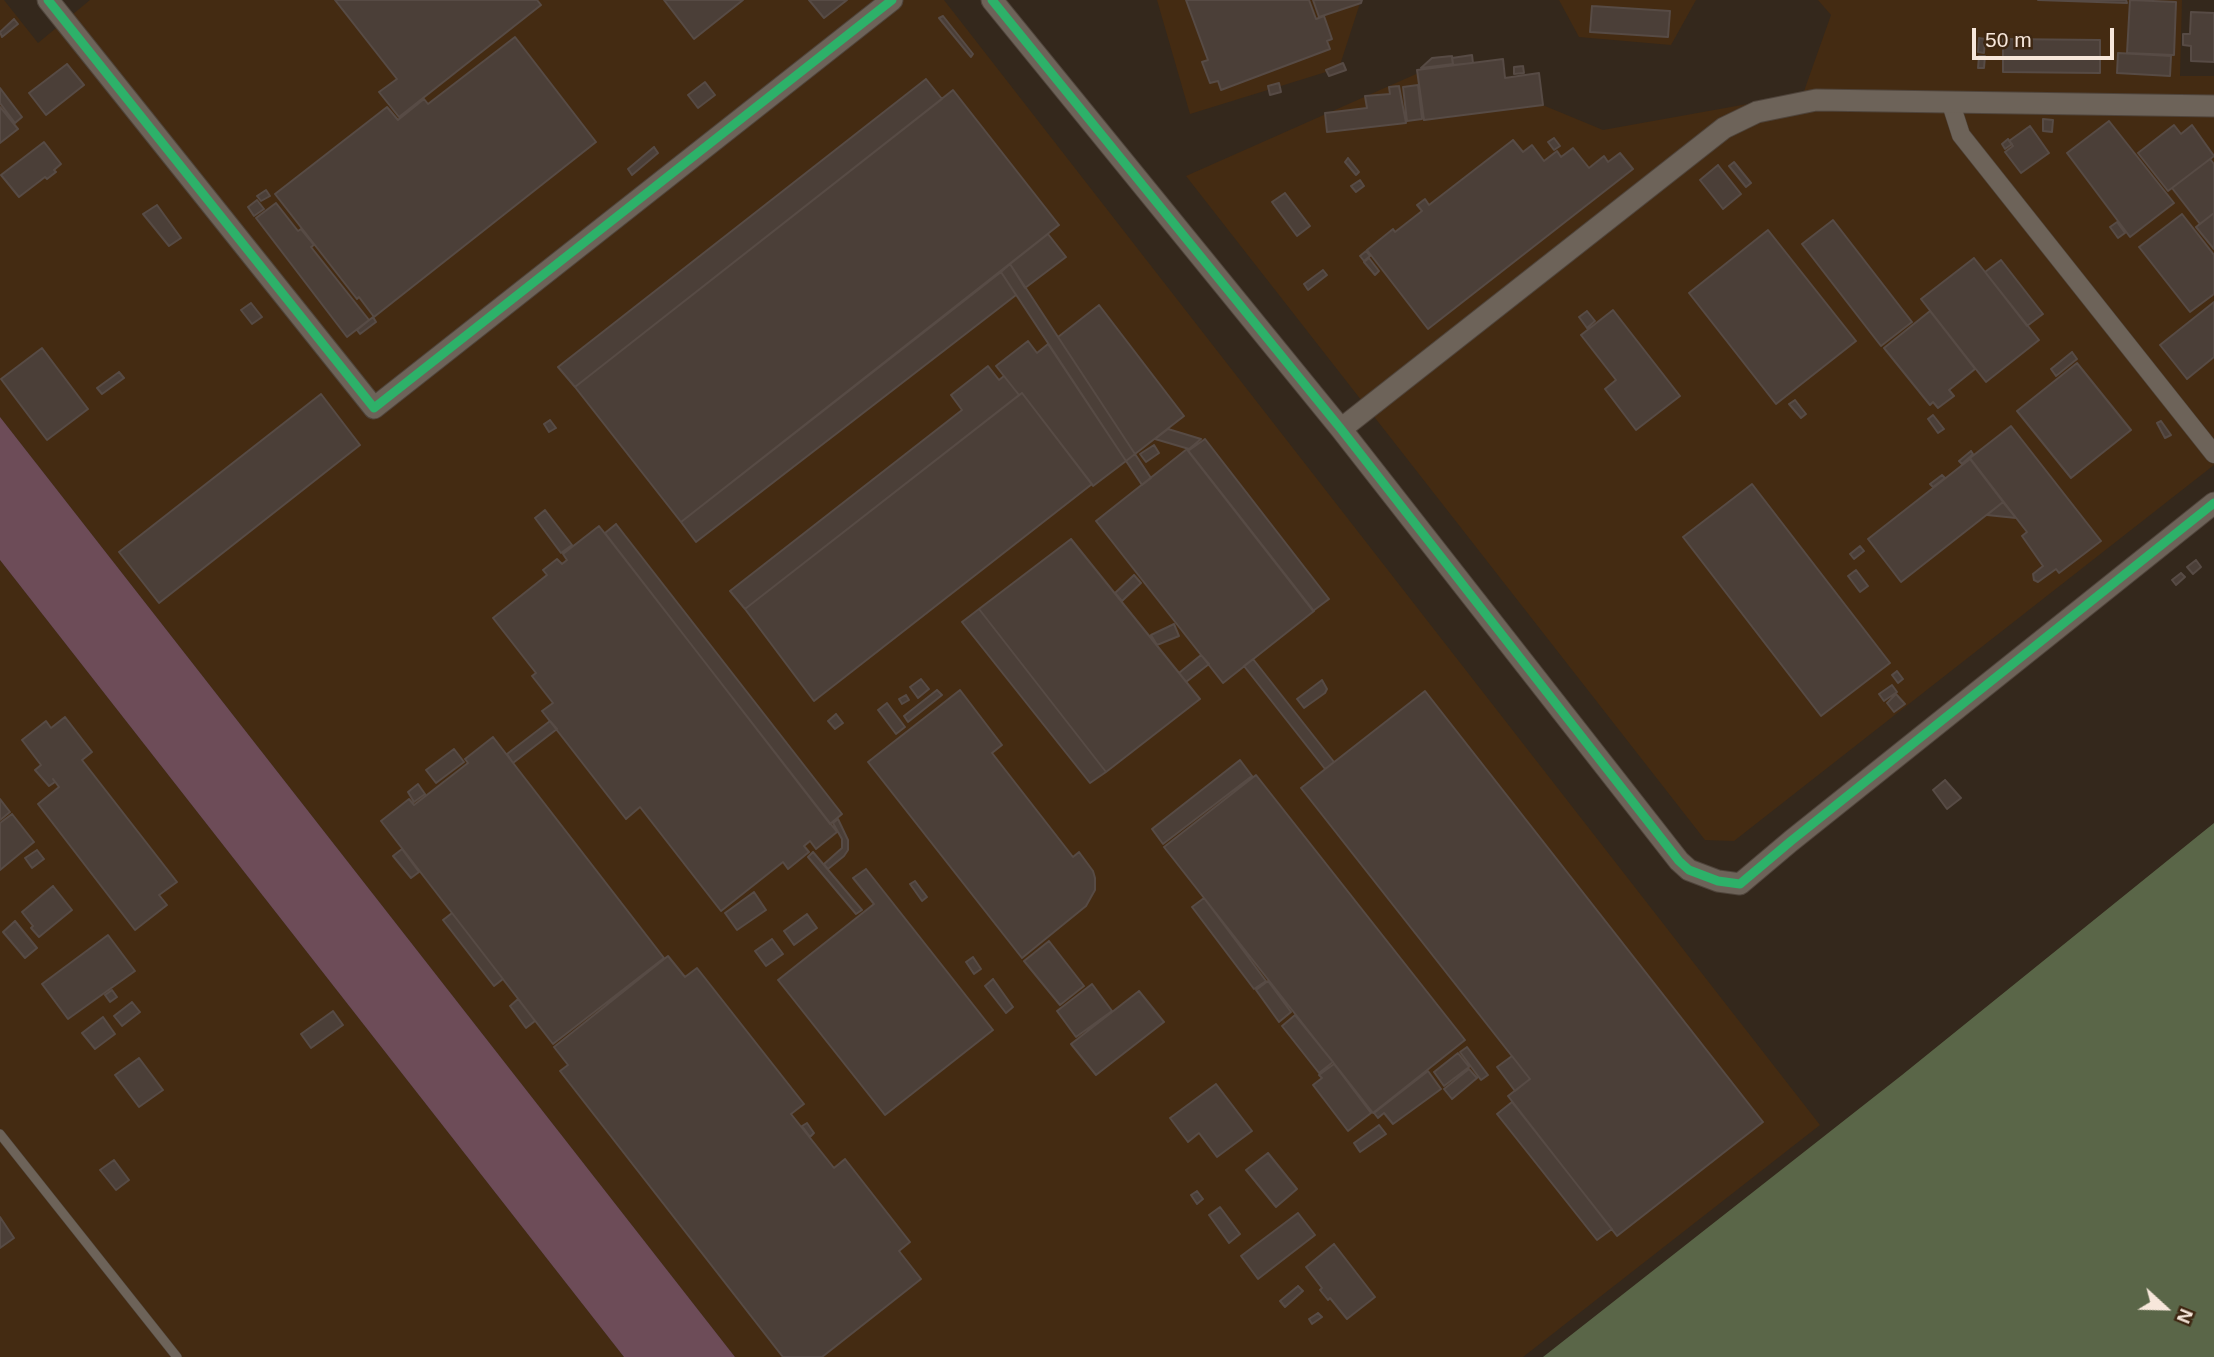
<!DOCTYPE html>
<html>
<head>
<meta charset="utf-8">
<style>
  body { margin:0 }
  #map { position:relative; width:2214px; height:1357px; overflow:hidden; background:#34281c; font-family:Helvetica,sans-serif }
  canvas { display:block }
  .north { position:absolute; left:2130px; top:1273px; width:70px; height:70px; -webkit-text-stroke:5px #3e2712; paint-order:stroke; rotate:112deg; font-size:19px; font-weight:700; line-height:28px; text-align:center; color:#f7e7db }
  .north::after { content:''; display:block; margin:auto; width:24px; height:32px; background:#f7e7db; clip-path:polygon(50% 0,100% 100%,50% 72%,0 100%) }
  .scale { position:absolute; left:1972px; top:28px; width:142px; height:32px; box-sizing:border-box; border:4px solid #f7e7db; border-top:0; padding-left:9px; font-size:21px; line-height:24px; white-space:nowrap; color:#f7e7db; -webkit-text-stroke:5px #3e2712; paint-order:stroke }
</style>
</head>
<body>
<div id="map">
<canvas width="2214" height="1357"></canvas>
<div class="north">N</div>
<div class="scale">50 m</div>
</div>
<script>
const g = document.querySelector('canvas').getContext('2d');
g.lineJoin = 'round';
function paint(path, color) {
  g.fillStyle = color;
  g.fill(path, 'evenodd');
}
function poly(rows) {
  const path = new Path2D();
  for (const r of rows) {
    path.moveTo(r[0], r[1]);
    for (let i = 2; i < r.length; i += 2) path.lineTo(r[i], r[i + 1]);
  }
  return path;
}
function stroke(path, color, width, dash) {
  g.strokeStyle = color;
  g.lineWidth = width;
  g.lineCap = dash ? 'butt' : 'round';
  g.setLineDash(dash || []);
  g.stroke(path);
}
const built = poly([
  [0,0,4,0,38,43,90,0,944,0,1820,1125,1523,1357,735,1357,0,417],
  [1157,0,1361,0,1339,68,1190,114],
  [1559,0,1696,0,1671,45,1579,37],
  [1818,0,2182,0,2180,76,2214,76,2214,465,1734,841,1705,840,1186,176,1441,63,1603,130,1803,94,1831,15],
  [0,560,624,1357,0,1357]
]);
const forest = poly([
  [0,417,735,1357,624,1357,0,560]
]);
const water = poly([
  [2214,823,2214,1357,1543,1357,1902,1075]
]);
const building = poly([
  [335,0,537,0,541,5,399,117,379,92,397,79,335,0],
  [664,0,743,0,694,39,664,0],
  [809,0,847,0,824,18,809,0],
  [1186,0,1309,0,1316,19,1324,16,1332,39,1327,41,1330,49,1221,90,1218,81,1210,83,1202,62,1208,60,1186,0],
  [1313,0,1362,0,1361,3,1319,17,1313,0],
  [2038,0,2126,0,2127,3,2038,0],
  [2130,0,2176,2,2174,55,2127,53,2130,0],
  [1592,6,1670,11,1668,37,1590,32,1592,6],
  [2191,12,2214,13,2214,62,2191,61,2191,46,2183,45,2183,34,2190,34,2191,12],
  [943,16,973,54,971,57,939,18,943,16],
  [14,19,18,24,2,37,0,32,14,19],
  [515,37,596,142,374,317,359,297,357,299,275,194,387,107,398,120,424,99,428,104,515,37],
  [1979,38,1985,39,1984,53,1978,52,1979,38],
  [2003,39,2100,40,2100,73,2003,72,2003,39],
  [2118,53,2171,56,2170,76,2117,73,2118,53],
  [1472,55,1473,63,1453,65,1452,58,1472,55],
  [1452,56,1453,64,1421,68,1432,58,1452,56],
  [1979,56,1985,56,1984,68,1978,68,1979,56],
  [1503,59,1505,78,1539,73,1543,105,1424,120,1417,70,1503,59],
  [1343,63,1346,70,1329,76,1326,70,1343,63],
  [67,64,84,85,46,115,29,93,67,64],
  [1523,66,1524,73,1514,74,1514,67,1523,66],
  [926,79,942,99,575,387,558,367,926,79],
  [705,82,715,95,698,108,688,95,705,82],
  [1279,83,1281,92,1270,95,1268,86,1279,83],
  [1418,85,1422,119,1407,121,1403,87,1418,85],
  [1399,86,1406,123,1327,132,1325,113,1367,108,1365,96,1390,94,1389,87,1399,86],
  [0,88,22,117,15,123,0,103,0,88],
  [953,90,1059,225,681,522,575,387,953,90],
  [0,107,18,129,0,143,0,107],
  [2043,119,2053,120,2052,132,2043,131,2043,119],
  [2109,121,2174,203,2130,237,2067,153,2109,121],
  [2174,125,2181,134,2192,125,2214,156,2168,191,2138,153,2174,125],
  [2030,126,2049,153,2021,173,2005,152,2013,146,2009,141,2030,126],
  [1554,138,1560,146,1554,150,1548,142,1554,138],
  [2008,139,2012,144,2005,149,2002,144,2008,139],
  [1513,140,1523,152,1532,145,1544,161,1557,151,1561,157,1573,148,1589,168,1604,156,1608,162,1620,153,1633,169,1428,329,1367,250,1393,229,1395,232,1422,211,1417,205,1425,199,1429,205,1513,140],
  [44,142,61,164,54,170,56,172,47,179,45,177,19,197,1,175,44,142],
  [654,147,658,153,632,175,628,169,654,147],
  [1348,158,1359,172,1356,175,1345,162,1348,158],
  [2210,159,2214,164,2214,213,2200,224,2172,188,2210,159],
  [1734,162,1751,183,1746,187,1729,166,1734,162],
  [1718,165,1741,194,1723,209,1700,180,1718,165],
  [1360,180,1364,186,1356,192,1351,186,1360,180],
  [266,190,270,196,261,201,257,196,266,190],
  [1285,193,1310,226,1297,236,1272,202,1285,193],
  [257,200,264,209,254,216,248,207,257,200],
  [276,203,298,231,301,229,314,245,311,247,369,320,347,337,256,218,276,203],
  [157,205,181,238,169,246,143,214,157,205],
  [2214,213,2214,249,2196,227,2214,213],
  [2182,214,2214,255,2214,294,2190,312,2139,247,2182,214],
  [1833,220,1912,322,1881,346,1802,244,1833,220],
  [2117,222,2125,233,2118,238,2110,227,2117,222],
  [1768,230,1856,341,1776,404,1689,293,1768,230],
  [1048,234,1066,257,1025,288,1010,264,1048,234],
  [1366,251,1370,256,1364,261,1360,256,1366,251],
  [1369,258,1379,271,1375,275,1364,262,1369,258],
  [1974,258,2039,340,1986,382,1921,299,1974,258],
  [2001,260,2043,314,2027,326,1985,272,2001,260],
  [1010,264,1135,454,1126,461,1001,272,1010,264],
  [1323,270,1327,275,1308,290,1304,284,1323,270],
  [1001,272,1016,295,696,542,681,522,1001,272],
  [2214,302,2214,357,2187,379,2160,345,2214,302],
  [251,303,262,317,252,324,241,310,251,303],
  [1099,305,1184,416,1135,454,1058,337,1099,305],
  [1613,310,1680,396,1636,430,1605,389,1616,380,1581,335,1613,310],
  [1587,311,1595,321,1587,328,1579,317,1587,311],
  [1930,311,1975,369,1949,390,1954,396,1938,408,1933,402,1930,405,1884,348,1930,311],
  [373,317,376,322,360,334,357,330,373,317],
  [1028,341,1037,353,1048,344,1126,461,1093,486,1022,393,1019,395,996,366,1028,341],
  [42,348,88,409,47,440,1,379,42,348],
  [2072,352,2077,359,2056,376,2051,369,2072,352],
  [2077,363,2131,430,2071,478,2017,411,2077,363],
  [988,366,999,380,1004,376,1019,395,745,609,730,591,962,410,951,395,988,366],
  [119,372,124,378,102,394,97,388,119,372],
  [1022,393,1092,484,814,701,745,609,1022,393],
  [321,394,360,445,159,603,119,552,321,394],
  [1795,400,1806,414,1801,418,1789,404,1795,400],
  [1933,415,1944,429,1938,433,1928,419,1933,415],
  [550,420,556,428,549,432,544,424,550,420],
  [2161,421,2171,435,2165,438,2157,423,2161,421],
  [2011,426,2101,541,2059,573,2056,569,2038,582,2034,580,2033,574,2043,566,2022,536,2027,532,1970,458,2011,426],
  [1168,429,1201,439,1189,449,1155,439,1168,429],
  [1205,439,1329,599,1313,611,1188,451,1205,439],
  [1154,445,1159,453,1146,462,1140,454,1154,445],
  [1187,449,1314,611,1223,683,1096,521,1187,449],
  [1971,451,1973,454,1962,464,1959,461,1971,451],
  [1135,454,1151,478,1142,485,1126,461,1135,454],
  [1970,459,2003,502,1901,582,1868,539,1970,459],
  [1942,475,1945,478,1933,487,1930,484,1942,475],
  [1752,484,1890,663,1821,716,1683,537,1752,484],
  [2003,502,2016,518,1987,515,2003,502],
  [545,510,572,545,561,553,535,518,545,510],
  [616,524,842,814,830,824,605,533,616,524],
  [599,526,837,832,816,849,810,841,804,846,809,852,788,869,783,862,721,911,640,807,626,819,542,711,553,703,532,676,536,673,493,618,547,575,543,570,557,559,562,564,567,560,563,554,599,526],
  [1071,539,1200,699,1106,772,979,609,1071,539],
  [1860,546,1864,551,1854,559,1850,554,1860,546],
  [2196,560,2201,567,2193,574,2187,567,2196,560],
  [1856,570,1868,586,1860,592,1848,576,1856,570],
  [2181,573,2185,577,2176,585,2172,580,2181,573],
  [1134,575,1141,583,1122,601,1115,593,1134,575],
  [979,609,1106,772,1090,783,962,622,979,609],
  [1174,624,1179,636,1157,645,1151,635,1174,624],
  [1201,655,1209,664,1186,682,1179,673,1201,655],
  [1253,659,1334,762,1325,769,1244,666,1253,659],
  [1897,671,1903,679,1898,683,1892,675,1897,671],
  [921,679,929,689,918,698,910,687,921,679],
  [1322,680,1327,689,1325,693,1304,708,1297,699,1322,680],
  [1892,685,1897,692,1884,701,1879,694,1892,685],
  [937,690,942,695,908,722,904,716,937,690],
  [960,690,1002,745,992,753,1073,857,1079,852,1093,871,1095,878,1095,890,1086,906,1022,958,868,762,960,690],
  [1425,691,1763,1122,1617,1236,1508,1096,1530,1079,1301,788,1425,691],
  [1896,694,1905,704,1894,712,1887,703,1896,694],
  [906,695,909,700,902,704,899,699,906,695],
  [887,703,905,727,896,734,878,710,887,703],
  [836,714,843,723,835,729,828,721,836,714],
  [65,717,92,752,82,760,177,882,159,895,167,905,135,930,38,804,59,787,53,779,55,782,49,786,35,770,41,765,22,740,46,721,51,728,65,717],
  [550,721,557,729,513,763,507,754,550,721],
  [493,737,664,958,553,1044,381,821,409,799,414,805,468,763,465,759,493,737],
  [454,749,464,762,436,783,426,770,454,749],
  [1240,760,1252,776,1163,844,1152,829,1240,760],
  [1256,775,1465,1040,1373,1113,1164,847,1256,775],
  [1945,780,1961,798,1947,809,1933,790,1945,780],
  [418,784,425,794,414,802,408,792,418,784],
  [0,799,10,812,0,820,0,799],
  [12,814,34,842,0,870,0,823,12,814],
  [838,819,848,840,848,850,844,856,828,869,824,864,842,848,842,839,833,823,838,819],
  [402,849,419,872,411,878,393,856,402,849],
  [37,850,44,859,32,868,25,858,37,850],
  [813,852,862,910,856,914,808,857,813,852],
  [866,869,993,1030,885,1115,778,980,874,904,853,878,866,869],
  [915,881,927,897,922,901,910,884,915,881],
  [53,886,72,910,39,937,31,928,33,926,22,912,53,886],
  [754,892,766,910,737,930,725,913,754,892],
  [1204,898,1266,981,1254,989,1192,907,1204,898],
  [452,913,503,979,494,986,443,920,452,913],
  [807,914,817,928,794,945,784,931,807,914],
  [15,921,37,948,25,958,3,932,15,921],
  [108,935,135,971,68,1019,42,984,108,935],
  [772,939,783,954,766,966,755,951,772,939],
  [1049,941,1084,986,1060,1005,1024,961,1049,941],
  [668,956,685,977,697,968,804,1104,791,1114,834,1168,845,1159,910,1242,899,1251,921,1279,822,1357,783,1357,560,1071,568,1065,554,1047,668,956],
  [973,957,981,969,974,974,966,962,973,957],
  [993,979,1013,1007,1006,1013,985,986,993,979],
  [1268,981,1291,1012,1279,1022,1256,990,1268,981],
  [1092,984,1112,1011,1076,1037,1057,1011,1092,984],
  [112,990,117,997,110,1002,105,995,112,990],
  [1139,991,1164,1022,1096,1075,1071,1044,1139,991],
  [518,999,535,1021,526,1028,510,1006,518,999],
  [132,1002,140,1012,122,1026,114,1016,132,1002],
  [333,1011,343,1025,311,1048,301,1034,333,1011],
  [1295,1015,1333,1062,1319,1073,1282,1026,1295,1015],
  [103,1017,115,1034,95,1049,82,1033,103,1017],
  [1467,1047,1488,1075,1481,1080,1460,1052,1467,1047],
  [1458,1053,1469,1067,1444,1086,1434,1072,1458,1053],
  [1512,1056,1530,1079,1515,1091,1497,1067,1512,1056],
  [139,1058,163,1090,139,1107,115,1075,139,1058],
  [1334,1064,1371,1113,1348,1131,1313,1085,1322,1078,1319,1075,1334,1064],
  [1469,1069,1477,1078,1452,1099,1444,1089,1469,1069],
  [1428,1071,1441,1089,1393,1124,1384,1113,1378,1118,1374,1113,1428,1071],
  [1216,1084,1252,1131,1217,1157,1199,1133,1188,1142,1170,1118,1216,1084],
  [1512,1102,1612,1229,1597,1240,1497,1114,1512,1102],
  [807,1123,814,1133,810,1137,802,1126,807,1123],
  [1379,1125,1386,1134,1360,1152,1354,1143,1379,1125],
  [1268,1153,1297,1189,1276,1207,1246,1170,1268,1153],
  [114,1160,129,1180,116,1190,100,1170,114,1160],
  [1197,1191,1203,1199,1197,1204,1191,1195,1197,1191],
  [1220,1207,1240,1234,1229,1243,1209,1215,1220,1207],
  [1298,1213,1315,1235,1258,1279,1241,1256,1298,1213],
  [0,1217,14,1238,0,1248,0,1217],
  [1334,1244,1375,1297,1347,1319,1330,1298,1328,1300,1320,1290,1322,1288,1306,1267,1334,1244],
  [1298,1286,1303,1291,1285,1307,1280,1301,1298,1286],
  [1318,1313,1322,1317,1312,1324,1309,1319,1318,1313]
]);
const service = poly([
  [0,1134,177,1357]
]);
const minor = poly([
  [1950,101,1961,135,2214,454]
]);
const tertiary = poly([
  [48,0,374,408,892,0],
  [992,0,1341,429,1679,861,1689,870,1718,881,1740,884,1791,841,2214,503],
  [1341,429,1724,128,1757,112,1816,100,2214,106]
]);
const cycleway = poly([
  [48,0,374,408,892,0],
  [992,0,1341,429,1679,861,1689,870,1718,881,1740,884,1791,841,2214,503]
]);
paint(built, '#442b12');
paint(forest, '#6d4c58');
paint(water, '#5a6648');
paint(building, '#4b3f38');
stroke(building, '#574b45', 2);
stroke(service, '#4f443b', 10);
stroke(minor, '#4f443b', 19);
stroke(tertiary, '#4f443b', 23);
stroke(service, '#6d6359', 9);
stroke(minor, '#6d6359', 18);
stroke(tertiary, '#6d6359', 21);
stroke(cycleway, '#2db169', 9);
</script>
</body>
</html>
